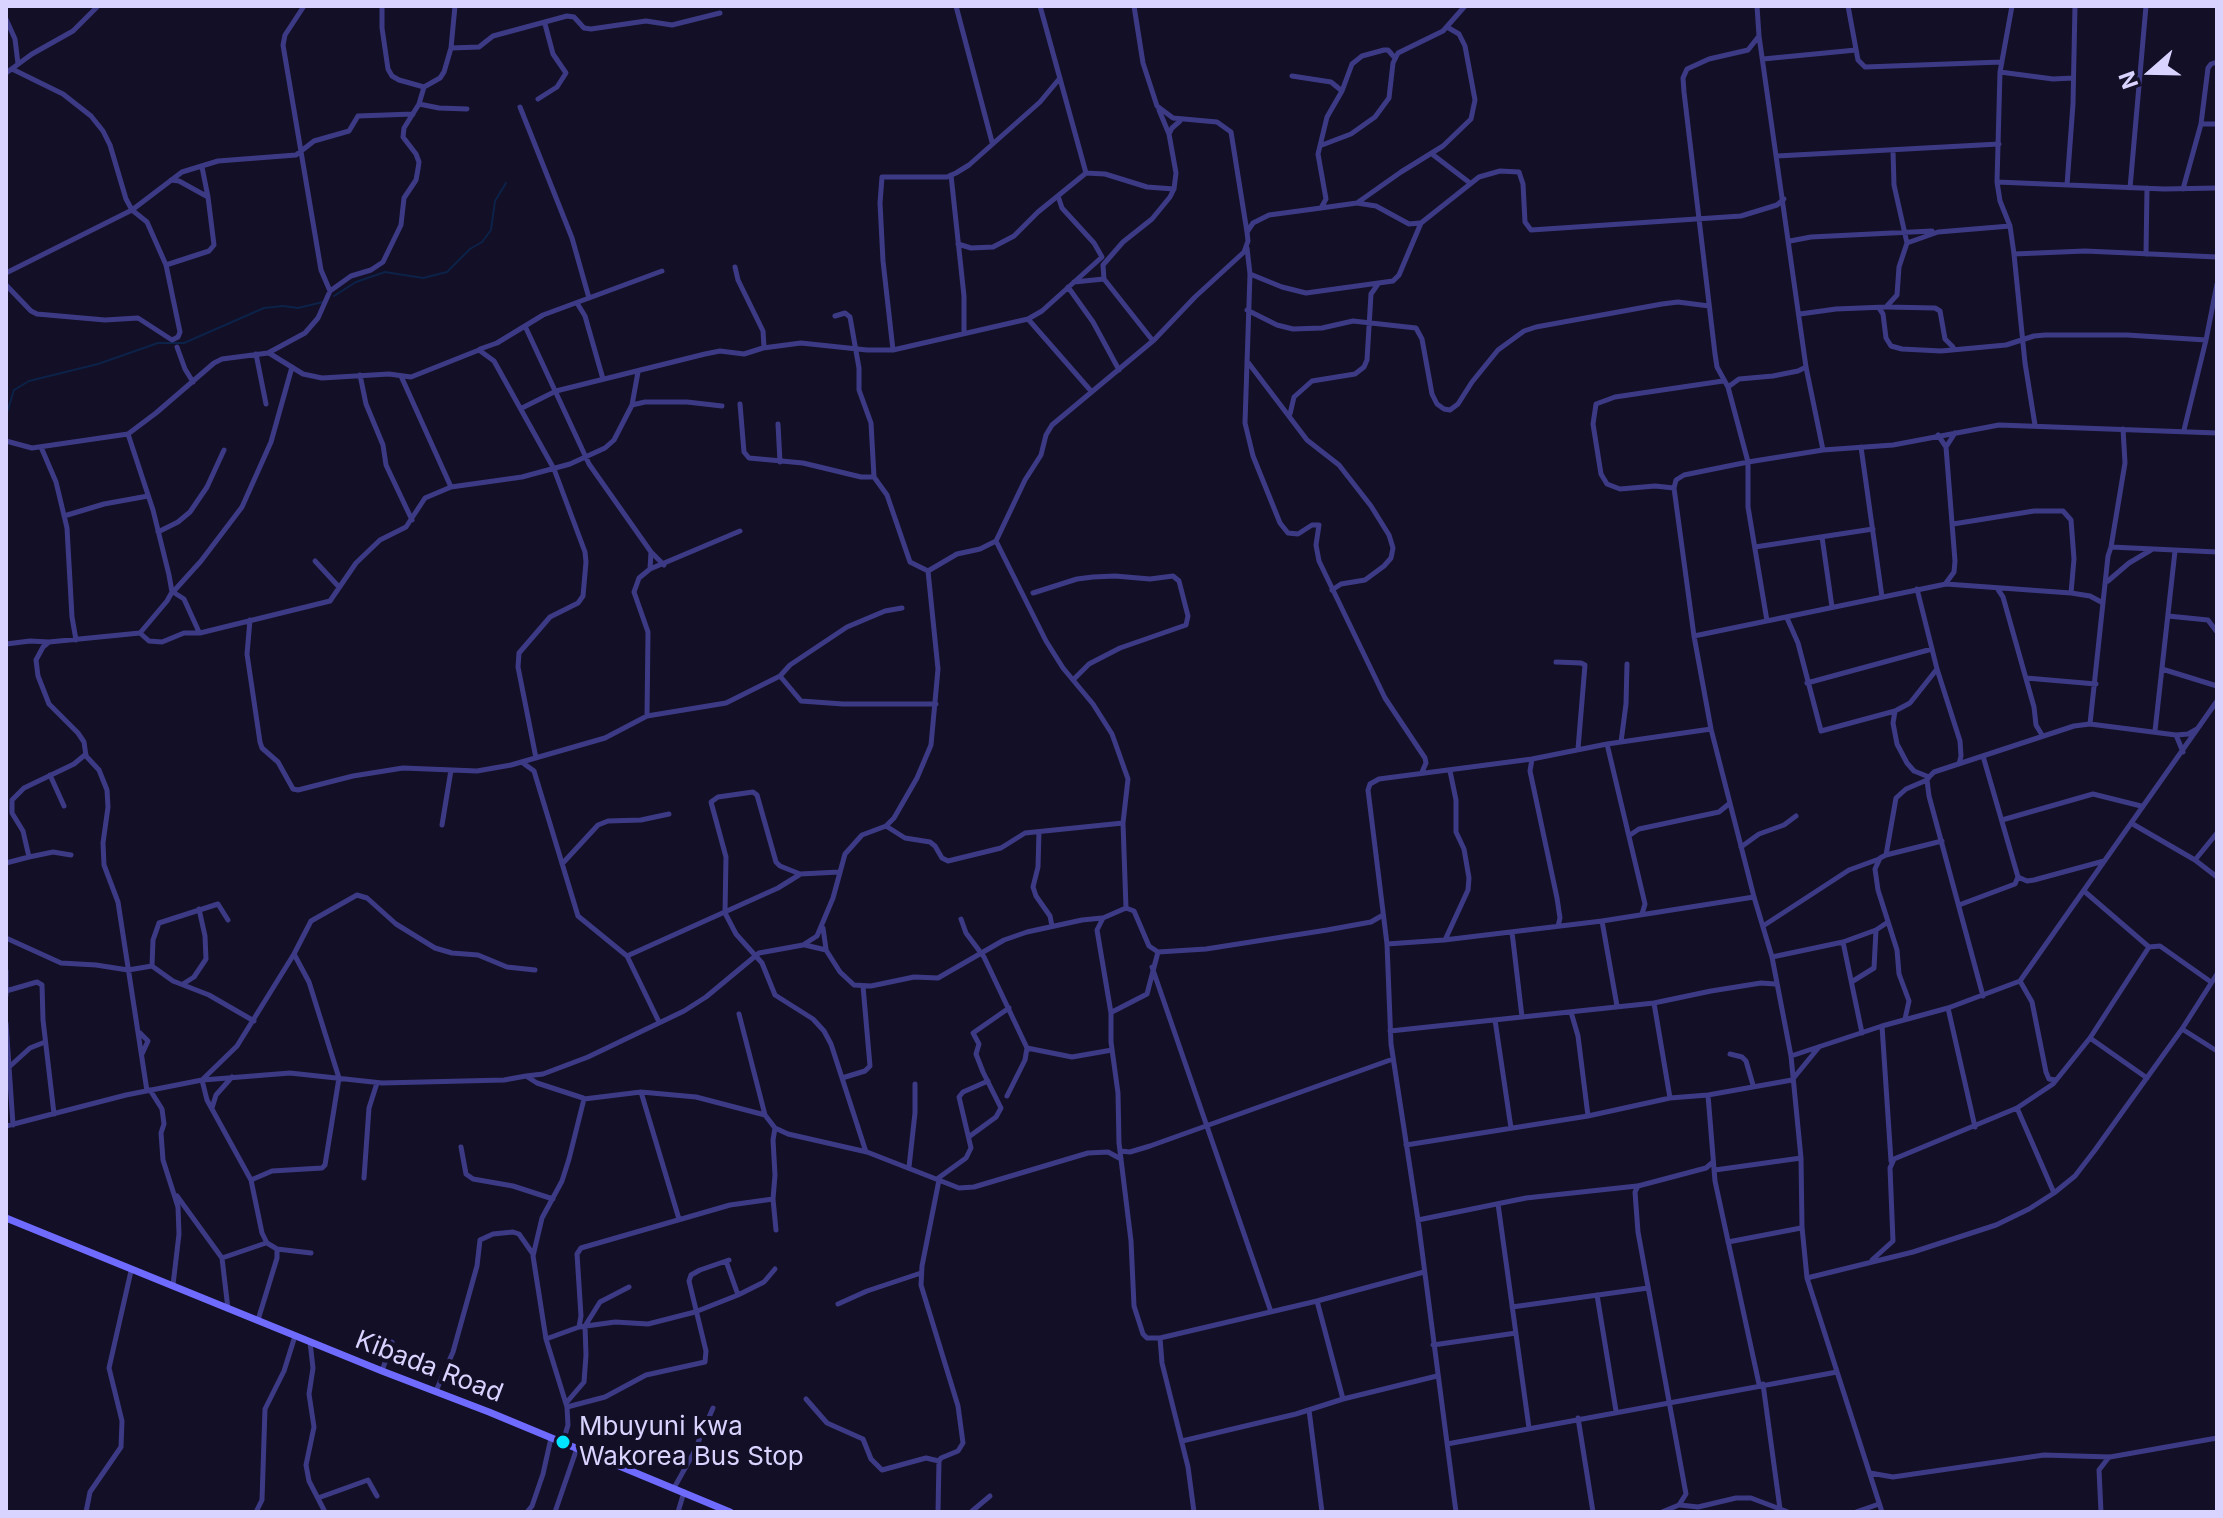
<!DOCTYPE html>
<html>
<head>
<meta charset="utf-8">
<style>
  body { margin:0 }
  #map { position:relative; width:2223px; height:1518px; overflow:hidden; background:#130f26; font-family:Inter,sans-serif }
  canvas { display:block }
  .frame { position:absolute; inset:0; border:8px solid #d9d4ff; pointer-events:none }
  .north { position:absolute; left:2111px; top:32px; width:80px; height:80px; -webkit-text-stroke:6px #130f26; paint-order:stroke; rotate:250deg; font-size:22px; font-weight:700; line-height:32px; text-align:center; color:#d9d4ff }
  .north::after { content:''; display:block; margin:auto; width:28px; height:36px; background:#d9d4ff; clip-path:polygon(50% 0,100% 100%,50% 72%,0 100%) }
</style>
</head>
<body>
<div id="map">
<canvas width="2223" height="1518"></canvas>
<div class="frame"></div>
<div class="north">N</div>
</div>
<script>
const g = document.querySelector('canvas').getContext('2d');
g.lineJoin = 'round';
function poly(rows) {
  const path = new Path2D();
  for (const r of rows) {
    path.moveTo(r[0], r[1]);
    for (let i = 2; i < r.length; i += 2) path.lineTo(r[i], r[i + 1]);
  }
  return path;
}
function stroke(path, color, width, dash) {
  g.strokeStyle = color;
  g.lineWidth = width;
  g.lineCap = dash ? 'butt' : 'round';
  g.setLineDash(dash || []);
  g.stroke(path);
}
function drawText(font, color, halo, rows, align = 'center') {
  g.font = font + ' Inter,sans-serif';
  g.lineWidth = 8;
  g.setLineDash([]);
  g.textBaseline = 'middle';
  g.strokeStyle = halo;
  g.fillStyle = color;
  for (const [text, x, y, turn = 0] of rows) {
    g.save();
    g.translate(x, y);
    g.rotate((+turn || 0) * Math.PI / 180);
    g.textAlign = isNaN(turn) ? turn : align;
    if (halo) g.strokeText(text, 0, 0);
    g.fillText(text, 0, 0);
    g.restore();
  }
}
const stream = poly([
  [334,296,356,282,385,272,423,278,447,272,470,249,482,242,491,230,495,201,506,183],
  [6,416,14,390,29,381,98,364,158,343,184,343,264,308,283,306,298,308,323,302]
]);
const minor = poly([
  [304,6,285,35,283,45,321,270,330,291],
  [382,6,382,28,388,69,392,76,399,80,424,87],
  [956,6,992,142],
  [1134,6,1143,63,1157,106,1173,118,1217,122,1231,132,1247,232],
  [1757,6,1759,36,1806,367,1823,450],
  [1848,6,1858,60,1865,67,2002,62],
  [2012,6,2000,72,1997,182,2000,201,2010,226,2014,254,2025,363,2035,425],
  [6,19,15,39,18,64],
  [1759,36,1748,50,1709,59,1687,69,1683,78,1684,92,1715,354,1717,367,1728,387,1748,462,1748,507,1767,621],
  [451,48,479,47,493,36,567,16,574,17,584,28,591,29,646,21,672,25,720,13],
  [1763,59,1856,50],
  [2000,72,2053,79,2073,78],
  [6,73,32,54,73,31,98,6],
  [1292,76,1331,82,1342,91],
  [538,99,557,87,566,73,553,54,545,24],
  [419,104,439,108,467,109],
  [520,107,572,238,589,298],
  [1159,110,1169,134],
  [2201,124,2217,124],
  [1322,145,1351,134,1375,117,1389,98,1393,63,1398,53,1443,31,1465,6],
  [1893,151,1894,185,1907,243],
  [1432,154,1470,183],
  [1777,156,1999,144],
  [202,167,208,197],
  [1086,173,1105,174,1147,187,1174,189],
  [951,175,964,296,964,332],
  [1997,182,2164,189,2217,188],
  [2067,185,2073,104,2075,6],
  [2130,188,2146,6],
  [2183,189,2201,124,2208,68,2211,64,2217,62],
  [1357,203,1401,172,1443,146,1471,119,1475,100,1465,46,1459,34,1447,27],
  [1321,208,1357,203,1376,206,1409,224,1420,223],
  [1790,241,1811,237,1932,231],
  [958,244,971,248,993,247,1014,236,1038,212,1086,173,1040,6],
  [1247,248,1250,274,1245,423,1253,456,1280,523,1288,533,1298,534,1312,525,1319,525,1316,545,1319,561,1385,698,1425,758,1426,763,1422,772],
  [2014,254,2085,251,2217,257],
  [2146,254,2147,188],
  [166,265,209,251,214,245,208,197,179,181,171,180],
  [735,267,738,280,763,331,764,347],
  [6,273,132,210,182,172,218,161,296,155,314,141,349,131,358,116,413,114],
  [1250,274,1282,287,1306,293,1393,281,1399,275,1421,223,1479,177,1500,171,1519,172,1523,184,1525,222,1531,230,1741,216,1777,205,1784,199],
  [1074,282,1104,279],
  [6,285,31,311,37,314,105,320,138,318,172,340,178,337,180,332,166,265,147,222,132,210,126,199,110,145,103,131,91,116,63,94,12,69],
  [1068,287,1093,322,1119,370],
  [577,303,585,316,603,379],
  [1887,307,1935,308,1940,311,1945,339,1953,347],
  [1879,308,1883,314,1886,338,1891,346,1902,349,1941,351,2006,345,2034,336,2045,335,2127,335,2206,340,2217,284],
  [1247,310,1277,325,1293,329,1322,328,1353,321,1416,328,1422,339,1432,394,1437,404,1444,409,1450,410,1458,404,1472,382,1498,350,1524,331,1536,327,1662,304,1678,302,1709,306],
  [1800,314,1836,309,1886,307,1897,295,1899,267,1907,243,1938,232,2010,226],
  [835,316,845,313,850,317,859,368,859,390,871,423,874,477,887,495,910,562,928,571],
  [1028,319,1042,311,1102,257,1094,243,1062,208,1058,196],
  [525,326,589,464,651,552,650,569,639,578,634,592,648,632,647,716],
  [1153,341,1104,279,1103,265,1123,242,1152,219,1170,197,1174,189,1176,173,1169,134,1172,128,1180,121],
  [177,347,185,369,193,382],
  [480,349,497,343,543,315,662,271],
  [893,350,883,261,880,203,882,177,947,177,956,173,969,165,1040,102,1060,78],
  [269,353,303,374,322,378,389,374,411,377,479,350,494,361,554,469,585,552,586,562,583,596,578,603,550,617,519,653,518,667,536,758],
  [256,354,266,404],
  [1247,361,1307,440,1339,465,1371,506,1389,535,1393,548,1391,558,1384,566,1365,580,1341,584,1332,590],
  [360,375,366,404,383,445,386,465,412,520],
  [401,376,451,487],
  [1728,387,1739,379,1773,376,1798,371,1806,367],
  [740,404,744,452,749,458,803,463,861,477,874,477],
  [632,405,645,402,687,402,722,406],
  [522,408,556,391,705,354,720,351,744,354,763,348,801,343,867,350,893,350,1028,319,1091,391],
  [1290,414,1294,397,1312,381,1355,374,1364,367,1367,360,1371,294,1378,284],
  [778,424,780,462],
  [2184,430,2206,340],
  [1938,435,1946,447,1955,561,1954,572,1946,583],
  [6,441,32,448,128,434],
  [41,447,56,482,67,528,72,617,76,640],
  [1861,447,1882,597],
  [1946,447,1955,433],
  [1674,488,1655,486,1620,489,1607,484,1601,474,1593,424,1596,404,1615,397,1723,381],
  [64,516,104,504,148,496],
  [1953,524,2034,511,2063,511,2071,520,2074,559,2071,593],
  [158,532,178,522,190,512,207,487,224,450],
  [1822,537,1832,607],
  [996,541,1046,641,1063,668,1093,704,1112,734,1128,779,1123,823,1126,908,1103,918,1097,930,1111,1013,1111,1042,1118,1093,1119,1143,1131,1241,1134,1306,1143,1334,1147,1338,1160,1338],
  [1755,547,1873,529],
  [2111,547,2217,552],
  [651,552,664,565],
  [315,561,339,587],
  [650,569,740,531],
  [2108,581,2129,563,2151,550],
  [1997,588,2003,597,2034,707,2036,725,2042,735],
  [1917,589,1937,669,1960,741,1961,756,1959,764],
  [173,592,201,561,242,507,271,442,292,367],
  [173,592,184,599,199,632],
  [1033,593,1077,579,1093,577,1115,576,1150,579,1173,576,1179,581,1188,616,1186,625,1120,648,1089,664,1073,680],
  [2168,616,2208,620,2217,632],
  [1787,618,1798,643,1821,731,1895,711],
  [250,620,247,654,260,742,262,748,278,762,293,789,298,790,353,776,403,768,477,771,511,765,605,738,647,716,726,703,780,676,801,701,843,704,936,704],
  [140,633,149,641,162,642,184,633,200,633,330,601,356,563,380,540,406,527,425,498,451,487,522,477,570,464,605,448,614,440,632,405,638,372],
  [1694,636,1946,584,2071,593,2090,596,2103,603],
  [6,644,30,641,49,642],
  [1556,662,1581,663,1585,665,1578,749],
  [2162,669,2217,686],
  [780,676,790,665,847,627,885,611,902,608],
  [2026,678,2096,684],
  [1807,683,1932,649],
  [2090,724,2108,556,2111,547,2125,463,2123,429],
  [2155,731,2175,551],
  [2176,735,2183,752],
  [1621,742,1626,704,1627,664],
  [1607,744,1645,904,1642,914],
  [1532,759,1530,771,1557,898,1560,918,1558,926],
  [523,763,534,771,578,916,627,956,659,1022],
  [50,775,64,806],
  [1929,777,1914,771,1907,763,1897,744,1893,723,1895,711,1910,703,1937,669],
  [2002,820,2093,794,2141,806],
  [2131,823,2195,860,2217,877],
  [442,825,451,770],
  [886,826,905,838,930,842,935,846,942,858,948,861,1001,848,1025,833,1123,823],
  [1039,832,1038,867,1033,887,1036,896,1050,916,1052,926],
  [1630,835,1639,829,1719,812,1730,803],
  [1741,847,1759,834,1784,825,1796,816],
  [1886,855,1896,798,1906,789,1927,780],
  [29,857,53,852,71,855],
  [2195,860,2217,833],
  [6,863,29,857,23,831,12,813,12,800,24,788,74,764,86,754],
  [562,864,598,825,608,821,641,820,669,814],
  [839,872,800,874,780,866,776,862,757,795,753,792,718,797,711,802,726,857,725,913,736,934,762,963,775,995,813,1019,824,1031,831,1044,866,1152],
  [2018,877,2027,881,2034,880,2104,861],
  [2084,891,2149,947],
  [1959,905,2015,884,2018,877,1983,756],
  [1126,908,1134,911,1149,946,1158,952,1206,949,1327,930,1371,922,1383,915],
  [961,919,966,933,984,957,1027,1048,1072,1057,1112,1050],
  [1602,921,1617,1006],
  [1763,926,1849,870,1879,859],
  [823,928,826,949],
  [1512,932,1522,1017],
  [6,938,61,963,96,965,128,970,152,966,153,940,159,923,218,904,228,920],
  [1445,940,1468,890,1469,878,1464,849,1456,832,1456,800,1450,771],
  [1843,942,1862,1033],
  [1387,944,1444,940,1602,921,1754,897],
  [805,945,826,950,840,972,854,985,871,986,914,977,938,978,1004,940,1027,932,1082,920,1102,918],
  [627,956,778,888,799,875],
  [1772,957,1843,942,1876,930,1888,922],
  [152,966,173,981,209,995,254,1021],
  [1152,967,1271,1312],
  [6,971,6,995],
  [1853,981,1874,968,1876,930],
  [2020,981,2032,1002,2046,1072,2049,1079,2056,1080],
  [183,984,194,977,206,959,205,936,199,909],
  [6,991,37,982,42,985,43,1020,54,1114],
  [1983,996,1929,796,1927,780,1929,777,1934,772,2074,726,2090,724,2176,735,2188,734,2197,729],
  [1654,1003,1670,1098],
  [1948,1008,1975,1127],
  [1112,1012,1147,994,1158,952],
  [1571,1012,1578,1036,1588,1116],
  [739,1014,765,1115],
  [1905,1019,1909,1001,1899,974,1897,950,1878,890,1875,869,1880,858,1886,855,1942,841],
  [1495,1020,1511,1128],
  [6,1023,13,1125],
  [1882,1026,1891,1161],
  [2182,1029,2217,1051],
  [1390,1031,1654,1003,1711,991,1761,983,1775,984],
  [140,1033,148,1041,142,1054],
  [2090,1038,2147,1078],
  [1730,1054,1742,1057,1746,1061,1753,1085],
  [1791,1056,1882,1026,1948,1008,2020,981,2217,701],
  [8,1068,30,1048,45,1042],
  [526,1076,543,1074,588,1057,684,1011,706,997,759,953,803,945,817,936,833,898,845,854,862,835,886,826,894,818,917,778,931,745,938,669,928,571,957,554,980,549,996,541,1025,480,1041,455,1046,435,1052,425,1154,340,1195,297,1244,252,1248,241,1247,232,1253,223,1269,215,1321,208,1326,199,1318,154,1327,117,1342,91,1352,64,1362,56,1384,50,1388,50,1395,58],
  [842,1078,865,1071,870,1066,863,986],
  [202,1080,237,1046,294,954,311,921,357,895,367,898,396,924,435,948,452,953,478,955,507,967,535,970],
  [203,1080,290,1073,382,1083,504,1080,526,1076,537,1083,583,1098],
  [150,1090,162,1109,164,1124,161,1133,163,1160,178,1207,179,1234,173,1285],
  [147,1091,118,902,104,865,103,843,108,807,107,790,99,770,86,756,84,742,78,733,49,704,38,676,36,660,43,647,49,642,140,633,167,601,172,592,169,575,153,510,128,434,156,413,214,363,222,359,268,353,305,333,318,318,330,291,351,276,371,270,383,262,401,225,404,198,416,180,418,169,419,162,416,154,403,137,404,128,419,104,424,87,440,78,444,72,451,48,455,6],
  [641,1092,679,1219],
  [1708,1095,1715,1181,1759,1384],
  [1007,1096,1025,1060,1027,1048],
  [212,1108,216,1095,232,1077],
  [2017,1108,2054,1193],
  [6,1126,126,1095,202,1080,207,1100,251,1180,262,1233,267,1243,277,1249,277,1258,258,1320],
  [970,1136,996,1117,1001,1108,983,1072,976,1054,979,1044,973,1033,1009,1008],
  [1406,1145,1588,1116,1670,1098,1708,1095,1792,1080,1819,1047],
  [461,1147,466,1174,473,1179,513,1186,553,1199],
  [1120,1151,1130,1152,1150,1146,1393,1059],
  [909,1167,915,1113,915,1084],
  [1715,1170,1801,1158],
  [364,1178,369,1108,377,1083],
  [937,1179,966,1158,971,1148,959,1097,963,1092,988,1081],
  [251,1180,272,1171,322,1168,325,1165,339,1078,309,982,294,954],
  [177,1196,222,1258,228,1309],
  [773,1199,776,1230],
  [1498,1204,1529,1428],
  [1418,1220,1526,1198,1637,1186],
  [1728,1242,1801,1228],
  [277,1249,311,1253],
  [222,1258,266,1243],
  [1872,1260,1893,1241,1890,1168,1894,1159,2017,1108,2053,1084,2090,1038,2149,947,2160,946,2211,982],
  [726,1261,738,1295],
  [1807,1278,1913,1252,1996,1225,2029,1209,2054,1193,2075,1176,2095,1150,2182,1029,2217,974],
  [1597,1295,1616,1411],
  [1317,1301,1343,1399],
  [838,1304,867,1291,921,1273],
  [1512,1307,1648,1288],
  [579,1327,615,1322,648,1324,695,1312,738,1295,764,1282,775,1269],
  [546,1339,579,1327,581,1316,577,1254,581,1248,730,1205,773,1199,775,1175,773,1140,775,1128],
  [310,1342,313,1368,309,1394,314,1427,306,1465,309,1481,325,1512],
  [1433,1345,1516,1333],
  [382,1371,392,1342],
  [1763,1384,1780,1509],
  [436,1391,453,1352,477,1266,480,1240,493,1234,513,1232,519,1234,533,1254],
  [806,1399,827,1423,863,1439,871,1459,882,1470,926,1458,939,1461],
  [567,1402,584,1382,586,1355,585,1326,600,1302,629,1287],
  [567,1407,605,1397,646,1375,705,1362,706,1351,689,1281,691,1275,700,1270,729,1260],
  [1309,1410,1322,1512],
  [1578,1418,1593,1512],
  [1182,1441,1296,1414,1343,1399,1437,1376],
  [563,1442,568,1425,567,1407,546,1339,533,1256,542,1218,562,1181,569,1159,584,1099,641,1092,696,1097,765,1115,775,1128,788,1134,867,1152,959,1188,974,1187,1088,1153,1108,1152,1121,1159],
  [1447,1444,1837,1372],
  [1870,1473,1893,1477,2044,1455,2110,1457,2217,1438],
  [674,1488,693,1454,713,1408],
  [318,1498,368,1480,377,1496],
  [1680,1505,1698,1507,1736,1498,1751,1498,1788,1512],
  [86,1512,90,1492,121,1447,122,1421,109,1368,131,1271],
  [256,1512,262,1500,265,1409,284,1371,295,1336],
  [527,1512,532,1506,543,1474,551,1438],
  [555,1512,577,1448],
  [678,1512,684,1492],
  [938,1512,939,1461,941,1458,958,1451,963,1443,958,1406,921,1285,922,1266,939,1180],
  [971,1512,990,1496],
  [1194,1512,1188,1467,1162,1363,1160,1338,1317,1301,1424,1272],
  [1456,1512,1418,1220,1391,1044,1387,944,1368,790,1370,784,1379,779,1532,759,1607,744,1711,729],
  [1662,1512,1679,1505,1686,1494,1638,1232,1635,1192,1638,1186,1706,1168,1713,1162],
  [1856,1512,1879,1504],
  [1882,1512,1807,1278,1802,1227,1801,1158,1791,1056,1772,957,1754,897,1711,729,1694,636,1674,488,1676,480,1684,475,1748,462,1823,450,1893,445,1999,425,2217,433],
  [2101,1512,2099,1470,2109,1457]
]);
const secondary = poly([
  [6,1218,382,1371,489,1412,730,1512]
]);
const markers = [
  [563,1442,8,"#00e5ff"]
];
const streetNames = [
  ["Kibada Road",429,1367,21]
];
const poiNames = [
  ["Mbuyuni kwa",579,1427],
  ["Wakorea Bus Stop",579,1457]
];
stroke(stream, '#0c2248', 2);
stroke(minor, '#3d3a85', 5);
stroke(secondary, '#6f6bff', 7);
for (const [x, y, r, color] of markers) {
  const dot = new Path2D();
  dot.arc(x, y, r, 0, 2 * Math.PI);
  g.fillStyle = color;
  g.fill(dot);
  stroke(dot, '#130f26', 3);
}
drawText('26px', '#d9d4ff', '#130f26', streetNames);
drawText('26px', '#d9d4ff', '#130f26', poiNames, 'left');
</script>
</body>
</html>
